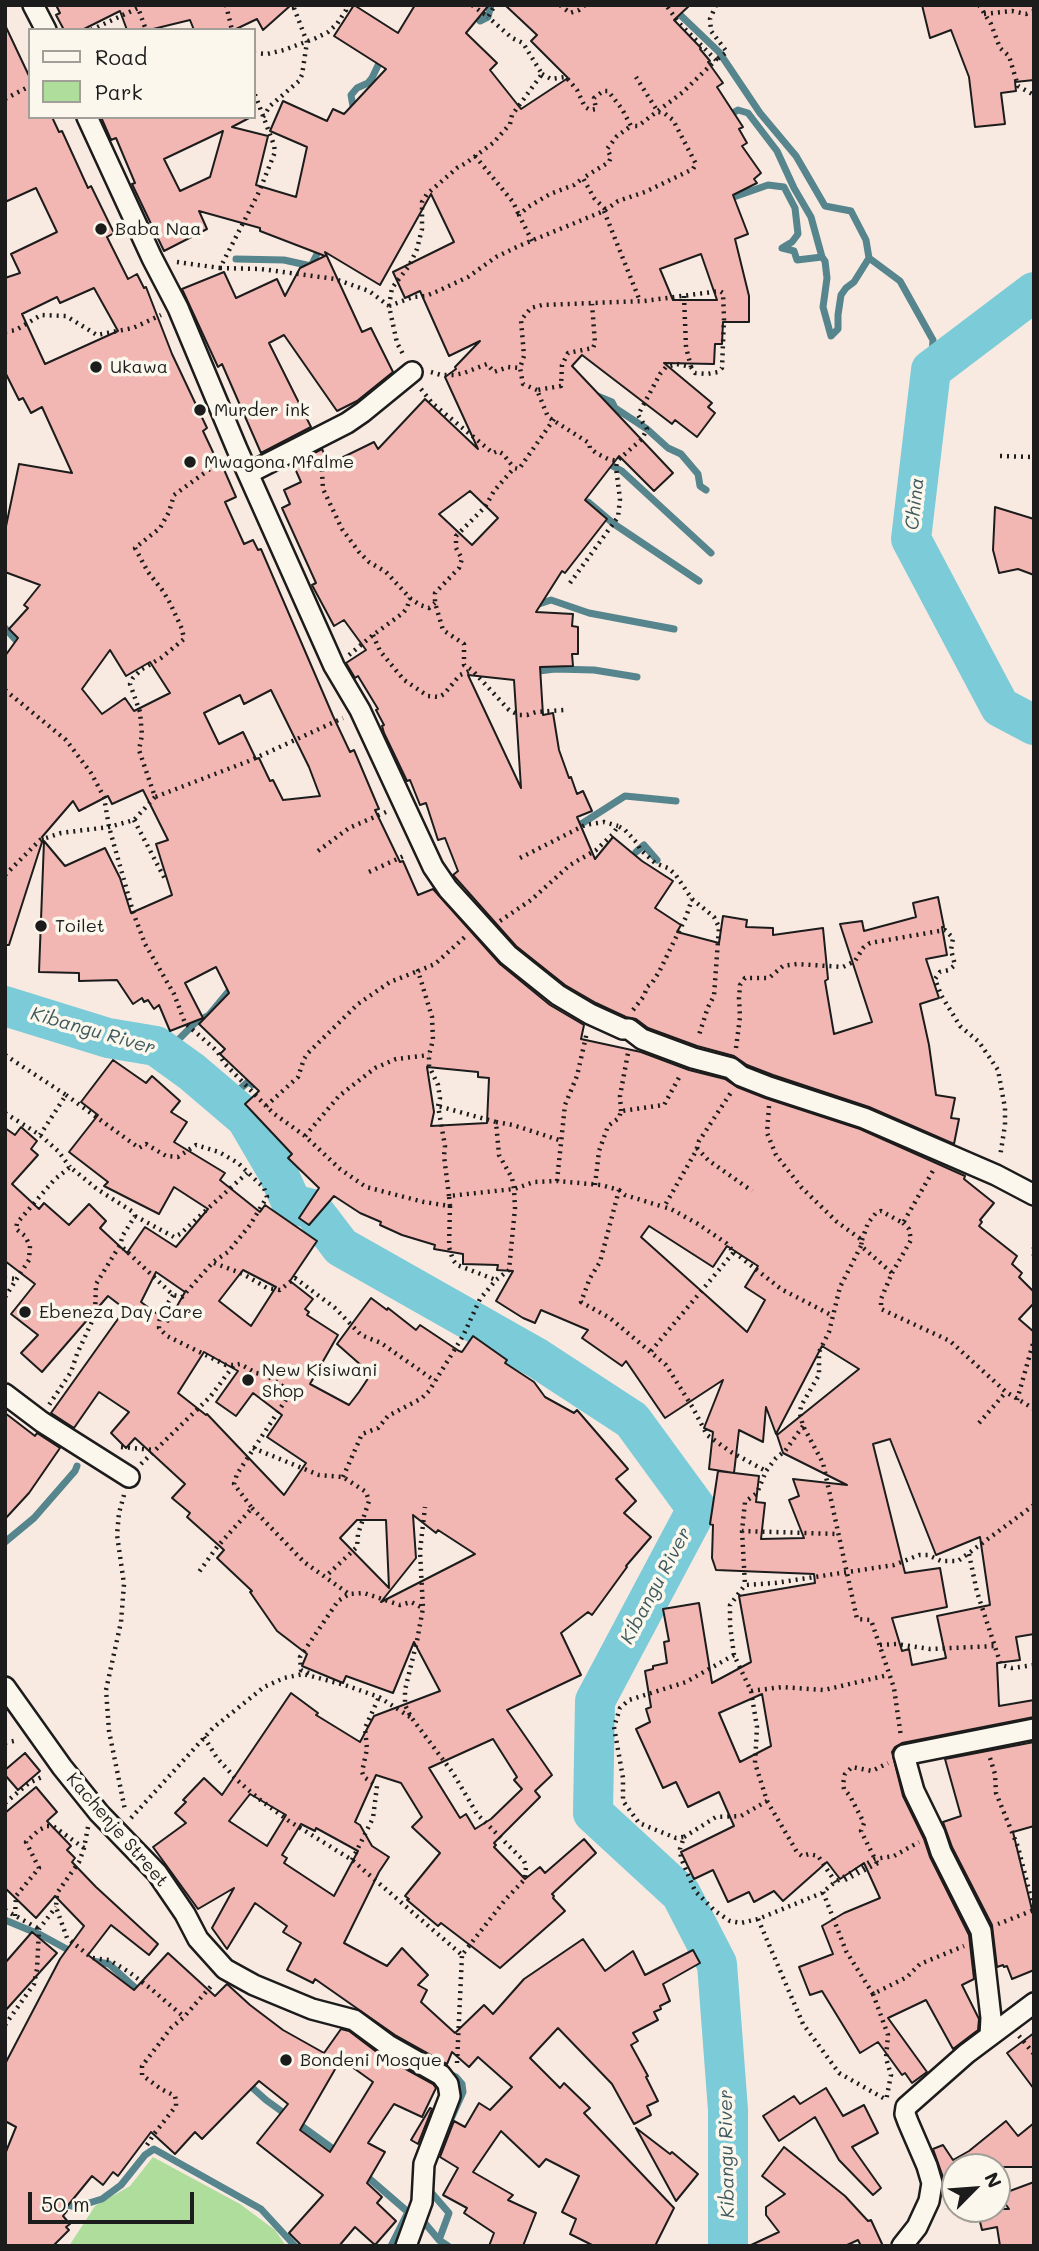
<!DOCTYPE html>
<html>
<head>
<meta charset="utf-8">
<style>
  body { margin:0 }
  #map { position:relative; width:1039px; height:2251px; overflow:hidden; background:#f9eae1; font-family:Mali,sans-serif }
  canvas { display:block }
  .frame { position:absolute; inset:0; border:7px solid #1c1c1c; pointer-events:none }
  .legend { position:absolute; left:28px; top:28px; width:228px; height:91px; box-sizing:border-box; background:#fbf7ec; border:2px solid #a29f99; margin:0; padding:9px 12px; list-style:none; font-size:21px; color:#1c1c1c }
  .legend li { display:flex; align-items:center; gap:14px; height:35px }
  .legend b { width:35px; border:2px solid #a29f99 }
  .north { position:absolute; left:941px; top:2153px; width:70px; height:70px; box-sizing:border-box; background:#fbf7ec; border:2px solid #a29f99; border-radius:50%; rotate:65deg; font-size:19px; font-weight:700; line-height:28px; text-align:center; color:#1c1c1c }
  .north::after { content:''; display:block; margin:auto; width:24px; height:32px; background:#1c1c1c; clip-path:polygon(50% 0,100% 100%,50% 72%,0 100%) }
  .scale { position:absolute; left:28px; top:2192px; width:166px; height:32px; box-sizing:border-box; border:4px solid #1c1c1c; border-top:0; padding-left:9px; font-size:21px; line-height:24px; white-space:nowrap; color:#1c1c1c; -webkit-text-stroke:5px #fbf7ec; paint-order:stroke }
</style>
</head>
<body>
<div id="map">
<canvas width="1039" height="2251"></canvas>
<div class="frame"></div>
<ul class="legend">
<li><b style="height:9px;background:#fbf7ec"></b>Road</li>
<li><b style="height:19px;background:#aedd9c"></b>Park</li>
</ul>
<div class="north">N</div>
<div class="scale">50 m</div>
</div>
<script>
const g = document.querySelector('canvas').getContext('2d');
g.lineJoin = 'round';
function paint(path, color) {
  g.fillStyle = color;
  g.fill(path, 'evenodd');
}
function poly(rows) {
  const path = new Path2D();
  for (const r of rows) {
    path.moveTo(r[0], r[1]);
    for (let i = 2; i < r.length; i += 2) path.lineTo(r[i], r[i + 1]);
  }
  return path;
}
function stroke(path, color, width, dash) {
  g.strokeStyle = color;
  g.lineWidth = width;
  g.lineCap = dash ? 'butt' : 'round';
  g.setLineDash(dash || []);
  g.stroke(path);
}
function drawText(font, color, halo, rows, align = 'center') {
  g.font = font + ' Mali,sans-serif';
  g.lineWidth = 7;
  g.setLineDash([]);
  g.textBaseline = 'middle';
  g.strokeStyle = halo;
  g.fillStyle = color;
  for (const [text, x, y, turn = 0] of rows) {
    g.save();
    g.translate(x, y);
    g.rotate((+turn || 0) * Math.PI / 180);
    g.textAlign = isNaN(turn) ? turn : align;
    if (halo) g.strokeText(text, 0, 0);
    g.fillText(text, 0, 0);
    g.restore();
  }
}
const green = poly([
  [153,2157,240,2204,275,2230,286,2246,69,2246,95,2206,130,2186]
]);
const stream = poly([
  [673,8,719,52,760,113,796,156,825,206,851,211,866,240,869,258,900,281,933,340,931,370],
  [473,13,480,21,488,17,491,5],
  [354,112,351,95,357,88,368,83,372,78,382,57],
  [726,117,738,110,748,113,777,151,794,188,811,217,822,257,797,260,794,251,782,248,792,242,798,234,795,208,784,187,768,185,728,199],
  [822,257,825,261,827,278,823,307,831,336,838,329,838,315,841,295,846,288,854,282,869,258],
  [236,259,284,260,311,266,321,246],
  [595,395,612,402,615,408,647,429,668,448,681,454,698,474,700,486,706,490],
  [605,462,622,471,711,553],
  [580,506,588,502,614,524,699,581],
  [533,606,551,600,589,613,674,629],
  [5,628,21,646],
  [531,672,555,669,594,670,637,677],
  [575,828,625,796,676,801],
  [636,852,644,845,657,860],
  [165,1053,195,1023,209,1015,233,986],
  [226,1101,248,1082,253,1085,258,1080],
  [5,1542,34,1518,75,1471,77,1466],
  [5,1920,41,1935,74,1953],
  [87,1960,109,1964,141,1993],
  [246,2082,266,2100,339,2153],
  [446,2130,463,2092,462,2084,456,2077,447,2073],
  [364,2174,408,2212,418,2215,439,2240,448,2246],
  [430,2187,430,2191,449,2213,439,2240],
  [61,2200,68,2205,76,2207,102,2199,121,2185,145,2155,154,2149,261,2209,295,2246],
  [391,2246,408,2212]
]);
const river = poly([
  [1034,292,931,370,911,539,1000,707,1034,725],
  [5,1006,108,1038,156,1046,192,1072,246,1118,277,1171,292,1204,312,1209,341,1247,537,1358,632,1420,697,1509,595,1701,593,1813,681,1894,717,1964,728,2110,728,2246]
]);
const building = poly([
  [56,5,291,5,263,30,257,19,234,30,194,30,190,20,149,30,127,30,120,11,82,30,64,30,56,15,60,13,56,5],
  [354,5,398,33,415,5,489,5,466,33,497,63,490,70,521,109,568,78,531,41,537,35,505,5,690,5,674,20,701,48,700,49,710,61,708,62,723,83,717,87,743,127,739,129,747,143,742,146,761,173,754,179,757,183,733,195,748,234,735,239,749,296,749,322,723,322,722,344,715,344,714,364,664,363,712,403,708,407,715,413,697,437,675,420,672,424,582,355,572,366,673,473,654,491,619,456,585,500,607,519,565,573,562,571,536,612,573,614,572,626,578,627,578,654,572,654,573,666,540,667,543,715,553,713,559,750,569,778,571,777,577,794,583,791,592,811,577,817,595,859,613,837,642,861,673,881,655,908,681,925,677,932,719,943,723,916,747,920,746,927,773,928,773,935,823,928,828,979,825,981,834,1034,872,1022,840,924,862,921,864,931,916,917,913,903,938,897,944,927,942,927,947,955,926,959,939,998,920,1004,929,1045,936,1095,955,1098,951,1118,959,1119,954,1144,869,1107,773,1075,747,1065,734,1056,697,1046,648,1028,636,1019,626,1017,596,1003,565,985,516,946,453,875,458,871,445,838,438,840,426,803,420,805,410,780,407,781,384,733,382,726,384,725,376,710,378,709,358,676,355,678,346,663,366,650,344,620,334,626,312,585,316,583,282,508,290,504,284,490,301,482,293,464,322,449,329,464,374,442,378,449,425,399,478,449,445,377,456,369,455,367,480,341,449,356,420,291,405,298,393,272,454,242,431,194,380,285,325,252,362,332,371,328,393,372,357,401,337,411,284,335,269,343,311,427,261,453,222,364,218,367,182,289,224,272,236,298,277,279,285,296,300,268,325,256,260,231,260,228,199,211,207,229,164,251,132,184,135,183,116,138,111,140,101,117,251,117,232,127,268,136,256,185,296,197,307,147,270,131,283,101,327,121,333,109,344,114,386,69,334,36,354,5],
  [223,131,210,177,180,191,164,159,223,131],
  [701,254,717,300,673,300,660,269,701,254],
  [470,491,498,518,472,545,439,514,470,491],
  [468,675,514,680,521,788,468,675],
  [922,5,1034,5,1034,80,1015,82,1016,91,1001,93,1005,124,975,127,969,77,951,30,930,38,922,5],
  [5,25,30,78,30,117,52,117,59,132,62,131,88,188,91,186,114,233,107,237,128,279,137,274,144,288,146,287,172,354,207,428,203,431,220,467,222,465,236,497,225,502,244,544,253,540,258,550,261,549,333,716,350,752,354,750,379,809,375,810,400,862,403,861,418,895,433,889,500,964,550,1005,584,1025,581,1039,641,1052,689,1070,725,1079,737,1087,765,1098,860,1129,965,1176,964,1179,994,1203,980,1220,982,1222,979,1226,1017,1256,1012,1264,1022,1273,1019,1277,1034,1292,1034,1303,1019,1319,1034,1332,1034,1634,1016,1637,1020,1660,997,1663,999,1706,1034,1700,1034,1717,902,1743,895,1747,892,1752,903,1796,924,1839,930,1857,969,1935,974,1979,962,1985,979,2019,978,2030,953,2049,926,2000,888,2018,927,2072,912,2083,905,2073,902,2075,878,2042,860,2053,822,1991,810,1995,799,1967,833,1954,822,1926,844,1913,880,1898,864,1863,840,1879,827,1862,783,1901,774,1891,754,1902,749,1892,728,1902,713,1870,694,1879,681,1852,734,1826,719,1792,688,1807,676,1782,663,1788,636,1729,650,1722,646,1709,651,1707,645,1671,653,1669,653,1666,667,1663,664,1642,669,1641,663,1609,699,1603,712,1683,751,1662,739,1596,815,1583,814,1574,716,1570,712,1558,713,1525,710,1524,718,1471,759,1476,756,1502,765,1503,761,1539,804,1538,789,1500,799,1496,793,1479,847,1485,783,1453,777,1435,859,1369,822,1346,776,1434,766,1407,763,1442,739,1430,734,1473,709,1469,713,1432,704,1428,723,1380,665,1418,626,1361,622,1366,582,1338,588,1330,541,1310,535,1323,523,1318,496,1301,513,1271,497,1270,498,1265,463,1264,463,1254,434,1249,435,1245,402,1235,380,1225,381,1222,360,1213,334,1196,309,1225,299,1218,319,1188,288,1158,292,1154,245,1104,259,1091,220,1054,225,1049,199,1024,229,993,216,967,185,983,203,1018,170,1031,159,1005,154,1009,148,1000,144,1002,142,998,133,1004,117,980,79,981,79,973,39,972,44,841,65,866,105,848,120,878,131,913,172,895,156,844,168,840,143,790,112,804,108,796,79,811,73,801,42,837,43,839,9,945,5,945,5,656,18,638,9,629,28,608,24,605,40,585,5,572,5,531,19,464,72,473,42,407,31,413,23,398,19,400,5,372,5,278,20,273,11,254,57,232,36,188,5,202,5,25],
  [94,288,118,331,45,364,22,314,57,297,60,303,94,288],
  [110,650,126,676,150,662,170,693,134,711,125,698,102,714,82,689,110,650],
  [271,690,309,767,320,796,283,800,273,780,270,781,259,758,256,759,243,732,219,744,204,713,240,695,244,704,271,690],
  [427,1067,478,1072,478,1077,489,1078,487,1123,431,1126,434,1112,427,1067],
  [649,1226,713,1267,727,1246,758,1266,745,1287,765,1300,747,1332,641,1237,649,1226],
  [890,1439,936,1555,980,1537,990,1605,937,1616,946,1658,912,1665,909,1649,902,1651,892,1618,947,1607,940,1568,905,1573,873,1444,890,1439],
  [762,1694,771,1746,740,1762,719,1713,762,1694],
  [995,507,1034,519,1034,575,1018,569,999,573,993,550,995,507],
  [113,1060,146,1083,152,1076,180,1101,171,1112,187,1122,174,1142,225,1173,220,1180,260,1212,265,1205,317,1241,290,1281,313,1299,305,1309,309,1312,307,1315,338,1335,310,1384,349,1405,359,1392,371,1374,337,1344,371,1298,387,1310,388,1308,416,1330,420,1325,459,1351,462,1352,473,1336,507,1360,505,1363,534,1382,545,1397,574,1413,577,1410,628,1469,616,1479,636,1501,624,1513,651,1537,626,1566,627,1567,592,1615,588,1612,561,1633,581,1675,507,1710,552,1775,535,1791,540,1797,494,1843,496,1845,494,1847,525,1879,540,1867,545,1873,584,1839,596,1853,552,1894,554,1896,553,1898,565,1911,500,1968,441,1923,438,1926,407,1900,409,1899,405,1896,440,1853,412,1827,422,1817,401,1783,376,1775,355,1822,360,1825,372,1846,389,1857,379,1872,344,1943,387,1966,402,1948,428,1975,418,1985,427,1990,421,2002,455,2033,484,2005,493,2014,524,1979,583,1939,605,1971,633,1951,645,1975,693,1950,700,1963,663,1984,670,2001,660,2006,661,2009,654,2012,658,2020,633,2033,638,2041,631,2045,648,2076,646,2077,658,2101,647,2106,651,2115,634,2124,612,2084,558,2028,530,2058,560,2088,564,2083,590,2108,584,2113,674,2208,655,2246,594,2246,570,2234,576,2219,562,2212,579,2176,546,2159,539,2167,501,2131,473,2172,513,2195,508,2200,536,2213,523,2246,489,2246,494,2233,464,2213,467,2208,443,2195,458,2168,440,2157,454,2121,465,2127,479,2103,490,2110,512,2087,478,2057,469,2067,452,2052,447,2064,395,2035,315,1979,313,1983,287,1970,301,1943,283,1932,287,1926,255,1903,227,1949,212,1928,234,1888,198,1909,153,1847,186,1823,175,1813,186,1802,183,1800,204,1778,222,1795,291,1693,318,1713,316,1715,360,1742,374,1716,440,1691,414,1642,393,1693,346,1676,343,1683,302,1666,307,1654,277,1631,250,1592,252,1591,217,1558,224,1550,187,1517,190,1513,172,1498,185,1484,135,1438,126,1448,111,1433,129,1412,99,1392,74,1428,51,1413,125,1309,108,1296,42,1372,21,1353,38,1335,11,1314,35,1284,5,1261,5,1128,15,1135,21,1127,37,1141,31,1149,38,1155,12,1184,39,1209,44,1203,69,1225,89,1204,106,1221,100,1228,127,1253,145,1227,176,1247,208,1209,174,1187,159,1214,104,1186,108,1182,69,1152,98,1115,81,1102,113,1060],
  [243,1270,276,1287,251,1326,219,1301,243,1270],
  [156,1272,185,1292,168,1322,141,1302,156,1272],
  [204,1352,238,1371,216,1402,236,1416,253,1393,282,1415,267,1437,306,1463,284,1495,207,1414,206,1415,178,1393,204,1352],
  [413,1515,436,1533,438,1530,475,1554,381,1602,416,1558,413,1515],
  [357,1520,386,1520,389,1588,340,1538,357,1520],
  [493,1739,517,1777,514,1780,522,1789,491,1819,475,1829,466,1814,460,1818,429,1768,493,1739],
  [250,1794,286,1815,267,1846,229,1821,250,1794],
  [301,1824,315,1831,316,1828,358,1851,334,1896,284,1863,287,1858,282,1855,301,1824],
  [5,1413,35,1436,37,1433,60,1448,29,1493,5,1519,5,1413],
  [1034,1742,1034,1826,1013,1832,1034,1918,1034,1970,1012,1979,1007,1966,1004,1967,1003,1965,997,1967,992,1925,952,1847,943,1822,961,1816,945,1759,1034,1742],
  [25,1753,40,1771,18,1790,5,1775,5,1770,25,1753],
  [36,1787,57,1812,47,1821,71,1846,67,1850,75,1858,72,1862,96,1887,158,1944,149,1955,111,1925,88,1955,134,1990,168,1953,215,1996,227,1984,250,2005,283,2030,324,2053,341,2029,349,2031,382,2056,433,2084,436,2088,422,2117,394,2104,368,2143,385,2152,367,2183,382,2197,377,2203,396,2221,375,2245,355,2227,339,2246,302,2246,289,2233,323,2195,257,2143,288,2104,259,2081,202,2139,195,2132,175,2154,151,2132,118,2176,113,2172,103,2185,92,2176,65,2209,67,2211,63,2216,70,2224,66,2227,69,2230,53,2246,5,2246,5,2154,16,2127,5,2121,5,2064,60,1959,84,1926,55,1896,36,1918,5,1888,5,1813,36,1787],
  [341,2059,373,2082,330,2152,300,2130,341,2059],
  [32,1932,57,1953,5,2011,5,1963,32,1932],
  [1034,2033,1034,2089,1007,2053,1034,2033],
  [826,2088,843,2116,864,2105,878,2133,852,2147,881,2188,873,2195,839,2160,815,2117,779,2141,763,2116,794,2096,800,2104,826,2088],
  [430,2108,432,2109,418,2144,411,2140,430,2108],
  [1006,2121,1018,2136,1034,2123,1034,2167,955,2167,955,2206,944,2187,944,2180,933,2149,943,2145,953,2160,969,2151,1006,2121],
  [636,2128,670,2154,672,2152,698,2174,676,2201,636,2128],
  [784,2147,845,2196,868,2221,871,2220,883,2246,861,2246,858,2240,845,2246,749,2246,779,2232,766,2215,766,2207,785,2194,762,2176,784,2147],
  [1034,2182,1034,2246,1000,2246,997,2227,982,2230,977,2209,1009,2209,999,2195,1034,2182]
]);
const path = poly([
  [137,5,146,30],
  [226,5,232,30],
  [472,5,488,17,495,5],
  [560,5,570,13,579,10,585,5],
  [716,5,710,19,711,31,727,52,716,60],
  [979,5,991,24,1000,48,1009,56,1018,86,1034,95],
  [984,14,1012,11,1026,14,1034,11],
  [91,30,138,8],
  [254,53,267,54,284,50,316,38,328,32,337,24,346,10,346,5],
  [542,74,551,79,566,77,577,90,585,107,590,110,596,109,594,98,603,91,608,91,622,109,631,126,638,126,683,92,716,60,679,23,666,5],
  [5,99,30,86],
  [263,117,270,106,299,81,302,75,307,42,294,8,298,5],
  [475,156,513,202,519,215],
  [605,209,594,198,583,178,609,162,611,157,607,149,617,136,631,126],
  [604,211,640,301],
  [532,241,519,215,528,207,550,194,574,185,583,178],
  [177,262,220,268,259,192,275,152,274,145,254,92],
  [220,268,261,269,335,279,369,291,389,306,397,343,404,356],
  [684,296,686,347,691,367],
  [389,306,413,297,426,296,438,291,468,277,496,257,521,245,604,211,618,201,645,192,693,169,696,164,673,120,664,113,658,112,636,77],
  [389,306,392,288,409,266,417,249,422,229,422,202,427,194,457,168,466,163,493,143,510,124,512,115,542,74,523,43,512,38,488,17],
  [5,332,16,330,41,315,66,316,97,335,133,328,161,315],
  [431,372,441,375,454,375,464,373,487,364,494,372,508,367,520,368],
  [421,389,432,403,493,453,498,451,503,454,514,468],
  [537,390,523,384,520,368,524,356,521,320,531,308,542,305,644,301,720,291,723,293,724,319,722,368,718,372,707,374,695,373,691,367,677,364,666,367,660,374,638,415,647,429,642,439,617,461,608,459,596,453,590,448,589,443,548,417,537,390,561,386,562,365,568,353,593,348,595,343,592,304],
  [554,419,519,469,514,468,494,491,485,507,456,536,456,548,462,559,459,568,435,593,435,603,443,630,464,644,464,665,472,670,509,710,519,715,527,715,536,712,564,710],
  [321,456,323,489,342,529,359,552,369,562,386,572,410,598,420,605,429,608,435,603],
  [1000,456,1034,457],
  [221,461,174,495,169,512,160,528,135,548,148,572,163,591,170,603,182,629,184,639,161,658,142,669,133,678,130,684,140,712,142,735,139,750,155,797,249,761,343,718],
  [570,583,618,517,620,499,616,468,617,461],
  [373,635,380,651,404,680,428,696,439,697,444,694,460,675,472,670],
  [349,655,373,635,403,613,407,608,410,598],
  [5,690,66,740,91,773,104,797,109,827,133,912,145,944,174,994,185,1023,217,1051,225,1064,273,1113,305,1136,340,1169,366,1187,424,1202,450,1206,449,1247,453,1260,457,1265,496,1280],
  [134,820,165,879],
  [318,851,349,828,386,812],
  [520,858,585,825,604,822,618,826],
  [369,872,406,855],
  [5,875,40,840,61,833,109,827,134,820,155,797],
  [500,921,531,900,570,865,596,850,613,834,618,826,625,830,637,843,640,849,655,863,668,868,675,874,692,899,714,917,719,927,714,996,708,1007,698,1038],
  [633,1010,644,996,647,987,652,983,659,972,686,917,692,899],
  [736,1048,740,1017,739,998,740,985,745,978,769,978,783,966,797,964,843,967,855,961,863,948,870,943,945,930,953,938,951,950,955,965,949,970,940,972,935,979,941,995,960,1026,979,1042,998,1070,1005,1108,1005,1125,1000,1157],
  [5,1055,66,1095,40,1135],
  [66,1095,139,1148,146,1144,166,1156,178,1157,196,1145,219,1152,238,1163,264,1188,267,1197,250,1225,228,1252,213,1262,182,1297,173,1295,120,1245],
  [266,1106,298,1077,304,1059,308,1053,358,1004,390,982,418,971],
  [769,1106,767,1133,776,1155,802,1188,837,1222,862,1240,861,1246,892,1273,881,1299,881,1309,950,1341,1006,1392,1034,1409],
  [621,1111,620,1096,628,1053],
  [5,1113,40,1135,58,1151,70,1167],
  [496,1122,513,1125,562,1141],
  [305,1136,339,1096,375,1068,396,1059,429,1055],
  [697,1148,708,1160,752,1191],
  [557,1181,565,1105,577,1076,587,1032],
  [595,1185,599,1151,608,1126,619,1118,621,1111,664,1105,681,1074],
  [619,1190,625,1195,664,1207],
  [449,1196,444,1156,445,1146,438,1106,440,1098,438,1085,429,1066,429,1055,433,1040,432,1017,418,971,435,964,467,935],
  [450,1206,449,1196,514,1189,534,1182,557,1181,601,1185,619,1190,600,1262,590,1278,581,1302,610,1318,666,1365,693,1408,707,1435,731,1452,766,1471],
  [135,1216,174,1237,180,1234,247,1173],
  [862,1240,868,1223,876,1213,881,1211,903,1223,934,1169],
  [861,1246,840,1287,829,1332,819,1352,819,1375,801,1406,800,1414,803,1426,823,1463,857,1619,871,1620,894,1688,901,1737],
  [1034,1247,1034,1256],
  [734,1252,781,1289,833,1316],
  [214,1263,243,1274,267,1288,280,1290,295,1278,335,1308,361,1335,381,1343,435,1381],
  [892,1273,911,1240,909,1229,903,1223],
  [5,1278,17,1279],
  [173,1295,160,1316,159,1328,167,1336,226,1365,233,1365],
  [5,1297,29,1260,30,1246,25,1236,16,1229,17,1223,54,1180,70,1167,97,1189,133,1212,135,1216,123,1235,120,1245,96,1284,95,1315,77,1354,71,1372,49,1405],
  [651,1351,734,1252,726,1243,698,1224,671,1209,664,1207,696,1151,699,1141,732,1091],
  [1017,1400,1034,1340],
  [979,1423,1006,1392],
  [803,1426,785,1451,776,1458,766,1471,757,1493,745,1502,742,1531,838,1534],
  [121,1447,154,1450],
  [253,1448,319,1475,343,1477,366,1492,369,1501,358,1534,357,1547,325,1577],
  [141,1464,210,1397,234,1365,240,1364,256,1373,266,1375,291,1392,237,1474,234,1484,252,1508,217,1547,199,1572],
  [343,1477,362,1434,378,1428,388,1416,422,1398,429,1391,463,1336,480,1299,496,1280,509,1270,515,1208,514,1189,512,1178,499,1155,496,1122,438,1106],
  [124,1495,119,1513,117,1535,124,1584,121,1622,106,1690,109,1731,125,1810],
  [252,1508,304,1562,349,1594],
  [742,1531,745,1585,775,1583,894,1565,919,1555,928,1555,941,1561,958,1561,1034,1505],
  [969,1554,977,1592,1001,1665,1012,1668,1034,1665],
  [880,1645,896,1644,930,1649,995,1646],
  [734,1655,686,1682,629,1700,620,1708,614,1727,623,1778,623,1801,639,1823,676,1838,684,1837,680,1849,681,1858,695,1891,715,1911,730,1921,741,1923,758,1919,822,1893,835,1882,875,1859,894,1856,919,1842],
  [309,1673,301,1670,300,1657,338,1601,349,1594,364,1593,400,1605,411,1602,423,1608],
  [751,1691,782,1687,824,1690,888,1675],
  [204,1737,217,1758,237,1780,259,1799,289,1821,352,1860,462,1955,505,1900,525,1879,526,1866,524,1861,477,1814,453,1773,411,1717,405,1705,405,1690,417,1641,423,1608,420,1551,425,1507],
  [5,1743,18,1740],
  [990,1758,995,1774,996,1793,1018,1847,1034,1910,998,1924],
  [767,1801,797,1852,802,1856,809,1854,818,1856,836,1883],
  [5,1803,29,1783,44,1776],
  [131,1818,213,1728,264,1687,284,1678,303,1674,345,1685,379,1697,410,1717],
  [88,1827,84,1848,79,1862,57,1893,56,1907,67,1938,92,1958,109,1960,129,1972,150,1988,184,2017],
  [684,1837,716,1817,741,1816,767,1801,755,1763,757,1727,751,1691,734,1655,730,1625,730,1605,745,1585],
  [352,1860,373,1818,377,1786,364,1777,362,1772,367,1749,365,1728,379,1697],
  [877,1863,861,1831,864,1823,850,1796,844,1789,843,1784,845,1774,852,1767,872,1771,888,1763],
  [845,1880,878,1863],
  [823,1892,846,1951,873,1994,907,1977,920,1964,964,1946],
  [5,1910,39,1929],
  [15,1916,16,1896,39,1868,26,1842,39,1830,47,1826,53,1826,84,1848],
  [758,1919,803,2024,839,2073,885,2099],
  [873,1994,888,2035,886,2058,891,2075,886,2101],
  [5,2025,34,1984,37,1969,39,1929,56,1907],
  [1019,2036,1034,2054],
  [457,2063,462,1955],
  [147,2145,154,2134,176,2106,176,2101,175,2096,161,2089,142,2075,142,2066,171,2028,184,2017,213,1984]
]);
const street = poly([
  [33,5,46,30],
  [87,117,152,258,178,308,237,449,334,666,360,710,433,867,448,889,508,955,558,995,590,1014,623,1029,629,1029,642,1039,693,1058,731,1068,741,1076,769,1087,864,1118,996,1175,1034,1195],
  [249,473,347,423,363,412,412,372],
  [5,1394,42,1422,129,1477],
  [5,1687,62,1767,99,1813,157,1873,185,1914,198,1939,225,1969,254,1985,312,2009,354,2020,388,2045,441,2075,448,2084,450,2096,424,2164,422,2202,406,2246],
  [990,2036,991,2018,981,1931,941,1852,935,1834,914,1791,904,1755,1034,1729],
  [902,2246,917,2227,929,2201,932,2183,927,2166,908,2122,905,2114,906,2107,966,2054,1034,2003]
]);
const markers = [
  [101,229,7,"#1c1c1c"],
  [96,367,7,"#1c1c1c"],
  [200,410,7,"#1c1c1c"],
  [190,462,7,"#1c1c1c"],
  [41,926,7,"#1c1c1c"],
  [25,1312,7,"#1c1c1c"],
  [248,1380,7,"#1c1c1c"],
  [286,2060,7,"#1c1c1c"]
];
const poiNames = [
  ["Baba Naa",115,229],
  ["Ukawa",110,367],
  ["Murder ink",214,410],
  ["Mwagona Mfalme",204,462],
  ["Toilet",55,926],
  ["Ebeneza Day Care",39,1312],
  ["New Kisiwani",262,1370],
  ["Shop",262,1391],
  ["Bondeni Mosque",300,2060]
];
const streetNames = [
  ["Kachenje Street",117,1830,49]
];
const waterNames = [
  ["China",915,504,-84],
  ["Kibangu River",93,1031,16],
  ["Kibangu River",656,1586,-62],
  ["Kibangu River",727,2154,-91]
];
paint(green, '#aedd9c');
stroke(stream, '#56858d', 7);
stroke(river, '#7ccbd8', 40);
paint(building, '#f3b7b3');
stroke(building, '#1c1c1c', 2);
stroke(street, '#1c1c1c', 24);
stroke(path, '#1c1c1c', 4.5, [2, 5]);
stroke(street, '#fbf7ec', 19);
for (const [x, y, r, color] of markers) {
  const dot = new Path2D();
  dot.arc(x, y, r, 0, 2 * Math.PI);
  g.fillStyle = color;
  g.fill(dot);
  stroke(dot, '#fbf7ec', 2.5);
}
drawText('18px', '#1c1c1c', '#fbf7ec', poiNames, 'left');
drawText('18px', '#1c1c1c', '#fbf7ec', streetNames);
drawText('italic 19px', '#3e595e', '#fbf7ec', waterNames);
</script>
</body>
</html>
